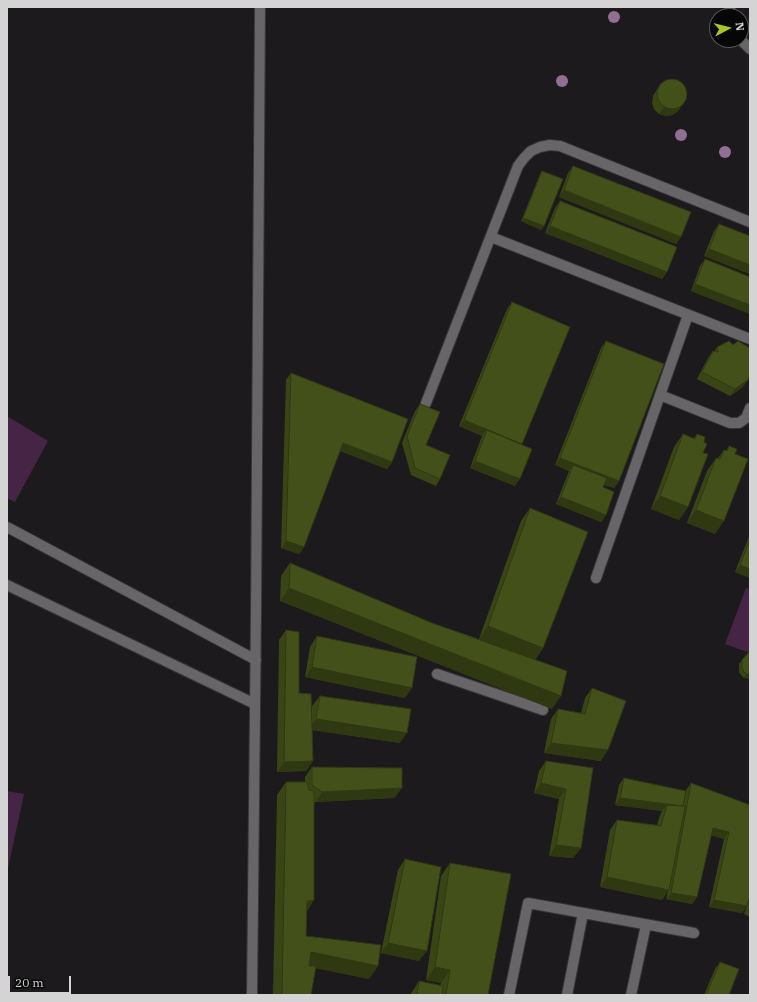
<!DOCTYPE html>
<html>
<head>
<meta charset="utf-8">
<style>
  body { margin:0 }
  #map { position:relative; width:757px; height:1002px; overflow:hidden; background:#1c1a1c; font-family:"IBM Plex Serif",serif }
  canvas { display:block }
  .frame { position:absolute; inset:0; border:8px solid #d5d4d5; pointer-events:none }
  .north { position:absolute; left:709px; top:8px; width:40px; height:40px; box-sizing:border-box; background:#060606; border:1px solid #595859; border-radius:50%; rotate:83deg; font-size:11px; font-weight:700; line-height:16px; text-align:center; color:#d5d4d5 }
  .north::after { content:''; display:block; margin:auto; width:14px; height:18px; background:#a9c71b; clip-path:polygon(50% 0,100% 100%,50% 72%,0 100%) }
  .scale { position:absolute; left:8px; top:976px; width:63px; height:18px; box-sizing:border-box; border:2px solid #d5d4d5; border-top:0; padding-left:5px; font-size:12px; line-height:14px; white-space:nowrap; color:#d5d4d5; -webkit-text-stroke:3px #060606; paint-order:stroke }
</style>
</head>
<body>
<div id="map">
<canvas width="757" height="1002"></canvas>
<div class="frame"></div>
<div class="north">N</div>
<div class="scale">20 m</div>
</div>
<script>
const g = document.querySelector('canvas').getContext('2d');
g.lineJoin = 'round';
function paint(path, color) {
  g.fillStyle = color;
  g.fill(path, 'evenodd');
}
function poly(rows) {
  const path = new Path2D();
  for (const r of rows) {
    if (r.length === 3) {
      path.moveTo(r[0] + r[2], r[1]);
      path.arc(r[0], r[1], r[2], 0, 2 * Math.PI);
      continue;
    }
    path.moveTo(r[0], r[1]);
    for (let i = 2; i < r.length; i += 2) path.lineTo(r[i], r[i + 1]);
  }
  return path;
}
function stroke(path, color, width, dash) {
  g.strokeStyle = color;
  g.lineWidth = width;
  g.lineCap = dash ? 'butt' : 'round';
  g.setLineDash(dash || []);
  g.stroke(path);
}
const green = poly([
  [7,416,48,441,15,502,7,498],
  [746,588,750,589,750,653,725,644],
  [7,791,24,794,7,873]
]);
const minor = poly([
  [730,16,730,7],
  [741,40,750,49],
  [491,237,750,339],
  [660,395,730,423,739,423,746,418,750,408],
  [426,403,518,166,524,158,531,151,540,147,550,145,560,146,750,222],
  [7,527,256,660],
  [596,578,660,395,688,315],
  [7,585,255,704],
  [437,674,543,710],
  [252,995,256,613,260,7],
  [509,995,528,903,694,933],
  [567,995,583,913],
  [631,995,646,925]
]);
const trees = [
  [614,17],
  [562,81],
  [681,135],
  [725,152]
];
const wall = poly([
  [661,83,683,104,678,111,673,115,666,116,659,114,654,109,652,103,653,96],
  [573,166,681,237,676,244,559,197,568,173],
  [542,171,544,226,541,230,521,221,540,174],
  [560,201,667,272,662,279,545,233,555,208],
  [719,224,750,236,750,274,704,256,714,231],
  [705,259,750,277,750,314,691,291,700,266],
  [512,302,521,444,515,486,470,468,482,436,459,426,507,309],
  [606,341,619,481,614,488,604,485,603,487,606,515,601,522,556,504,569,471,555,465,601,348],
  [717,347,743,387,730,396,697,379,708,358,713,351,714,352],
  [291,373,392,462,387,469,340,451,304,547,299,554,281,548,286,380],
  [420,404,426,445,440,479,436,486,411,475,402,443,415,411],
  [683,434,694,438,697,434,703,453,688,507,679,520,651,509,674,447],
  [729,446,735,454,715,534,687,523,707,471,716,458,718,458,724,450,726,451],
  [530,508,543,648,535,660,552,709,280,601,281,576,290,563,432,623,479,639,521,521],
  [750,534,750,578,735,572],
  [286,630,299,693,312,711,312,706,320,696,400,743,312,730,313,761,306,771,277,772,279,640],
  [317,636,405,698,305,677,310,647],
  [750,652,750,679,744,678,741,675,739,672,739,664,747,654],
  [592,688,601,761,544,753,551,719,558,709,581,713,585,698],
  [546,761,593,768,581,848,573,858,549,856,559,799,534,793,539,771],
  [312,767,402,788,394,798,315,802,314,802,314,900,307,911,306,936,378,966,369,979,315,968,311,995,273,995,277,795,286,782,305,782,305,777],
  [624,778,683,806,686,790,691,783,750,805,747,906,742,913,709,907,724,839,711,835,697,897,692,904,666,899,668,891,662,900,600,887,610,830,617,820,657,825,660,815,662,811,615,805,619,785],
  [405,859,419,961,381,953,398,870],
  [450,863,488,995,410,995,419,981,440,985,441,983,426,980,441,876],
  [750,898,750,917,744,914],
  [720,962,729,995,704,995,715,969]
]);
const shadedWall = poly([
  [683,104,678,111,673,115,666,116,659,114,664,107],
  [564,190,681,237,676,244,559,197],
  [523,218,544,226,541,230,521,221],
  [550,226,667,272,662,279,545,233],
  [709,249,750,265,750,274,704,256],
  [695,284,750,305,750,314,691,291],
  [748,380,743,387,730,396,735,389],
  [464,420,522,444,517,451,487,430,482,436,459,426],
  [343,443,392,462,387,469,338,450],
  [560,458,619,481,614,488,571,471,573,465,569,471,555,465],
  [475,461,520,479,515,486,470,468],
  [660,496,688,507,679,520,651,509],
  [561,497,606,515,601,522,556,504],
  [696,510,724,521,715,534,687,523],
  [286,541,304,547,299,554,281,548],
  [740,565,750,569,750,578,735,572],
  [289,588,561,696,552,709,280,601],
  [488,626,543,648,534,661,479,639],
  [312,667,412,688,405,698,305,677],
  [747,674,750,675,750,679,744,678],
  [316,719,407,733,400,743,309,729],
  [551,743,608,750,601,761,544,753],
  [313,761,306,771,277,772,284,762],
  [541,783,566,789,559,799,534,793],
  [402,788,394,798,315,802,322,792],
  [620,798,683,806,678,813,667,805,662,811,615,805],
  [713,828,729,832,724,839,708,835],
  [556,845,581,848,573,858,549,856],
  [607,877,669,890,662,900,600,887],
  [671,893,697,897,692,904,666,899],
  [314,900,305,913,307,901],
  [714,900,747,906,742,913,709,907],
  [388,943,427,951,419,961,381,953],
  [311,952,378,966,369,979,302,965],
  [435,967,450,970,441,983,426,980]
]);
const building = poly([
  [672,94,15],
  [573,166,691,212,681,237,564,190,573,166],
  [542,171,563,179,544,226,523,218,542,171],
  [560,201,677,247,667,272,550,226,560,201],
  [719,224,750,236,750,265,709,249,719,224],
  [705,259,750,277,750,305,695,284,705,259],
  [512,302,570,327,522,444,464,420,512,302],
  [606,341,664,364,619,481,560,458,606,341],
  [729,341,733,345,738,341,750,348,750,375,748,380,735,389,702,372,713,351,718,352,717,347,729,341],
  [291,373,408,419,392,462,343,443,304,547,286,541,291,373],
  [420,404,440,412,426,445,450,455,440,479,415,468,407,436,420,404],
  [487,430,532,449,520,479,475,461,487,430],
  [683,434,695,439,697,434,705,437,704,442,707,444,703,453,708,454,688,507,660,496,683,434],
  [729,446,737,449,735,454,748,459,724,521,696,510,716,458,720,459,724,450,727,451,729,446],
  [573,465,607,478,603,487,614,492,606,515,561,497,573,465],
  [530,508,588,532,543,648,488,626,530,508],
  [750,539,750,569,740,565,750,539],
  [290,563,432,623,567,671,561,696,289,588,290,563],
  [286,630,299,632,299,693,311,694,313,761,284,762,286,630],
  [317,636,417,657,412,688,312,667,317,636],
  [750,652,750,675,747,674,744,672,742,668,742,660,747,654,750,652],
  [592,688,626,701,608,750,551,743,558,709,585,714,592,688],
  [320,696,411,709,407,733,316,719,320,696],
  [546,761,593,768,581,848,556,845,566,789,541,783,546,761],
  [312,767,402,768,402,788,322,792,312,785,312,767],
  [624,778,686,791,683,806,620,798,624,778],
  [286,782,307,782,309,790,314,791,314,900,307,901,306,936,381,945,378,966,311,952,309,966,316,966,311,995,282,995,286,782],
  [691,783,750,805,750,895,747,906,714,900,729,832,713,828,697,897,671,893,691,783],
  [667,805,685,806,669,890,607,877,617,820,661,826,667,805],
  [405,859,441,867,427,951,388,943,405,859],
  [450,863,511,874,488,995,417,995,419,981,443,986,442,993,446,994,450,970,435,967,450,863],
  [720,962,739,969,729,995,706,995,720,962]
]);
paint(green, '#452445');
stroke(minor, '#383738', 12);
stroke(minor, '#686568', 10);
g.fillStyle = '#916e92';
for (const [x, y] of trees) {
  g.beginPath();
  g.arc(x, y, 6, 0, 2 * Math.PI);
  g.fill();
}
paint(wall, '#3a4516');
paint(shadedWall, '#303812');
paint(building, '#44501a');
stroke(building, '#303812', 1);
</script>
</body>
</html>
